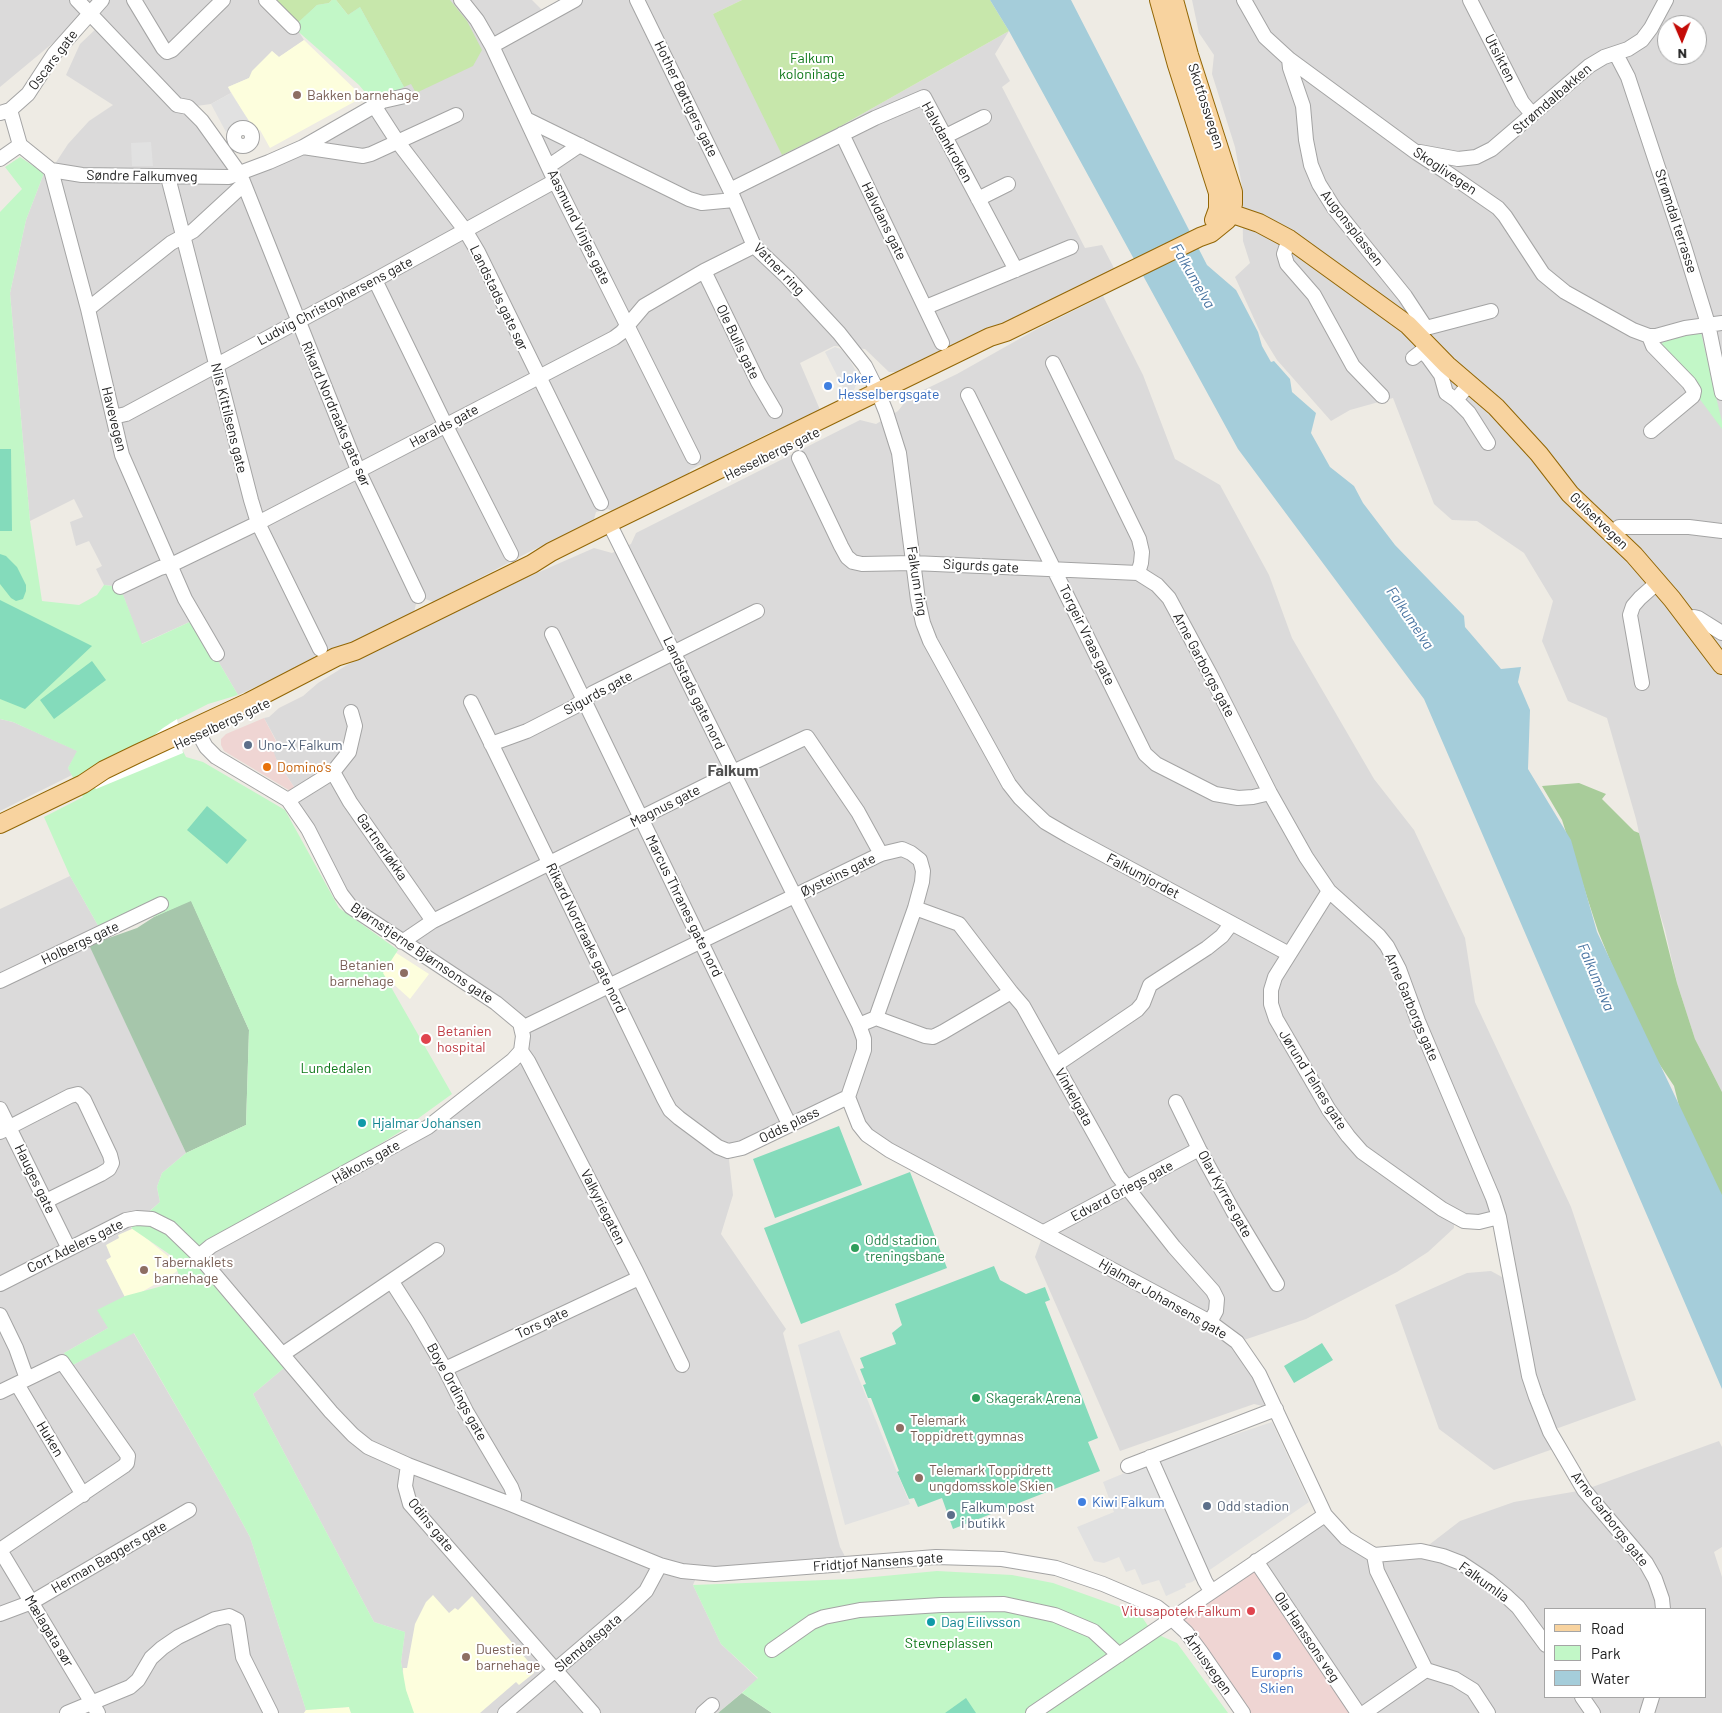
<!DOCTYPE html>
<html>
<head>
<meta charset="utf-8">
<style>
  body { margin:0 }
  #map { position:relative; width:1722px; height:1713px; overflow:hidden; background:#eeebe4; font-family:Barlow,sans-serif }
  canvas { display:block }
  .legend { position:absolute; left:1544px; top:1608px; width:162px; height:90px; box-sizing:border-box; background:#fff; border:1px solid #a5a5a5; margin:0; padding:6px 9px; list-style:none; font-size:15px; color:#1d1d1d }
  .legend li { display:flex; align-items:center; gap:10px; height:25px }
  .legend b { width:25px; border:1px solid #a5a5a5 }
  .north { position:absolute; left:1657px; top:15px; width:50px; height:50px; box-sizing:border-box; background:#fff; border:1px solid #a5a5a5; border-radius:50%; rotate:179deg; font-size:14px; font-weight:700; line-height:20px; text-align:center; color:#1d1d1d }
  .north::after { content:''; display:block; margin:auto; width:18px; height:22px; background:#c40b07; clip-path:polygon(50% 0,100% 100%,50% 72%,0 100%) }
</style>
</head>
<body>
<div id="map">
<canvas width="1722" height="1713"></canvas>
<ul class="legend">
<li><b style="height:6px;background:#f8d39f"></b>Road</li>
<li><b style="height:14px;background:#c2f7c7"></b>Park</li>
<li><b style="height:14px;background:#a5cdda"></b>Water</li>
</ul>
<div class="north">N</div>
</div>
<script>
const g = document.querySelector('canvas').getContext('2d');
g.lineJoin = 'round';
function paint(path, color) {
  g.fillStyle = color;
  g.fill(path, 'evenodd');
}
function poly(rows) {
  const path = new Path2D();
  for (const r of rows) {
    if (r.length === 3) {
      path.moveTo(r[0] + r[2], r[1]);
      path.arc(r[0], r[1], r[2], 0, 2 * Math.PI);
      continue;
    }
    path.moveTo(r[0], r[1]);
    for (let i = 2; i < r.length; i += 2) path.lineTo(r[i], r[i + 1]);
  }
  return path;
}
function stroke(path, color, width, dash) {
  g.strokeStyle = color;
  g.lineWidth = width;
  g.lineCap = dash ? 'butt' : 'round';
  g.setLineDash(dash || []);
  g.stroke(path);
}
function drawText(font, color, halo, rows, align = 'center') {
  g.font = font + ' Barlow,sans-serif';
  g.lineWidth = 4;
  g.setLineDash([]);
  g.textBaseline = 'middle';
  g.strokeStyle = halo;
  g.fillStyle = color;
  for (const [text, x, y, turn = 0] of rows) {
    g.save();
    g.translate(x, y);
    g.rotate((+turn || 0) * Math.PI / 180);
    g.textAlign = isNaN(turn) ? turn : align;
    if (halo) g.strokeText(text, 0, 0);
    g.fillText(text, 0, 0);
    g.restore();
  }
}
const residential = poly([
  [0,0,332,0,297,29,304,40,279,57,272,51,249,78,228,87,231,93,211,104,189,107,241,174,374,107,348,15,336,0,532,0,548,16,575,0,742,0,713,14,839,127,1009,31,995,54,1010,81,1002,87,1085,248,1102,245,1116,272,964,343,897,372,889,372,865,349,834,346,800,363,821,412,791,427,775,430,727,454,728,457,709,467,700,465,690,470,688,477,615,513,608,509,596,512,593,523,531,551,434,602,425,599,416,604,414,612,332,653,324,650,316,653,312,661,238,695,194,620,141,644,120,587,104,585,96,569,102,566,89,541,76,546,70,522,83,517,74,499,30,521,10,293,26,220,44,173,51,170,68,144,89,121,113,105,66,75,80,44,100,25,89,13,0,87],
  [1192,0,1722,0,1722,1092,1695,1039,1677,983,1665,930,1648,874,1636,819,1607,718,1568,701,1542,641,1553,601,1524,553,1477,521,1452,520,1434,504,1393,398,1350,410,1331,421,1277,360,1261,334,1235,277,1250,263,1243,241,1242,186,1235,147,1212,74,1214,55,1199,33],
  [1667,25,1697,25,1697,55,1667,55],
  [1103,296,1143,375,1175,459,1220,485,1269,575,1292,638,1374,779,1414,830,1465,938,1475,1002,1571,1207,1636,1400,1550,1431,1553,1449,1494,1470,1439,1429,1395,1305,1467,1273,1491,1271,1511,1282,1499,1218,1454,1216,1454,1228,1428,1252,1397,1272,1306,1319,1238,1342,1276,1409,1254,1404,1120,1451,1035,1257,1044,1232,867,1135,848,1097,728,1151,733,1195,721,1234,786,1329,783,1333,840,1547,849,1564,698,1573,693,1585,721,1644,758,1679,718,1713,414,1713,406,1690,401,1662,405,1632,374,1622,253,1394,284,1368,291,1366,199,1256,406,1140,521,1050,522,1028,341,894,288,800,296,790,277,761,272,750,276,740,264,718,269,717,279,708,303,696,318,683,347,665,521,580,594,548,612,553,631,544,636,533,860,420,876,424,898,411,909,397,957,374,1037,329],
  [0,719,13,722,78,751,68,768,72,775,0,811],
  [70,876,100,929,90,946,186,1153,162,1173,157,1187,160,1202,131,1227,146,1256,108,1328,64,1353,71,1366,133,1332,224,1489,250,1537,306,1710,304,1713,0,1713,0,909],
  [1719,1441,1722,1447,1722,1547,1714,1552,1722,1577,1722,1713,1358,1713,1256,1561,1325,1515,1374,1555,1421,1551,1460,1521,1514,1502,1584,1490],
  [1546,1609,1706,1609,1706,1697,1546,1697]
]);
const commercial = poly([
  [264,718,276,741,273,750,277,761,296,790,292,792,224,751,221,745,221,739,226,734],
  [1256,1561,1358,1713,1241,1713,1171,1618]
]);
const education = poly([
  [304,40,363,97,270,148,260,130,255,132,228,87,249,78,252,71,272,51,279,57],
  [387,947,429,974,410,999,379,971],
  [134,1228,170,1258,179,1268,176,1272,140,1293,134,1315,106,1260,111,1257,106,1245,119,1238,118,1235],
  [433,1595,449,1613,455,1608,458,1610,472,1596,534,1668,534,1673,519,1685,516,1682,480,1713,404,1713,403,1668,407,1668,415,1624,426,1602],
  [349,1707,351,1713,304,1713,306,1710]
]);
const grass = poly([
  [277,0,332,0,329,3,317,5,298,23],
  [336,0,450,0,467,21,482,50,473,66,416,93,411,84,404,87,360,7,348,15],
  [742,0,990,0,1009,31,839,127,782,155,713,14]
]);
const forest = poly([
  [1579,783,1606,794,1602,799,1634,831,1639,833,1677,983,1695,1039,1722,1092,1722,1202,1681,1114,1674,1086,1642,1038,1598,931,1562,820,1542,786]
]);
const cemetery = poly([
  [191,900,249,1030,246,1125,186,1153,89,945,137,928,154,917],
  [742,1693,772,1713,718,1713]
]);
const park = poly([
  [332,0,336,0,348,15,360,7,404,87,374,103,359,85,293,27,317,5,329,3],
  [20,157,44,173,26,220,10,293,30,521,42,601,79,605,97,595,104,585,120,587,142,644,194,620,238,695,208,704,169,724,186,757,203,762,285,810,339,908,398,950,383,973,452,1094,398,1133,191,1259,284,1368,253,1394,374,1622,405,1632,401,1662,406,1690,414,1713,351,1713,349,1707,306,1710,250,1537,224,1489,134,1333,71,1366,64,1353,108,1328,97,1310,125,1296,181,1281,172,1256,131,1228,160,1202,157,1187,162,1173,186,1153,246,1125,249,1030,191,901,154,917,148,904,100,929,70,876,44,817,83,797,68,768,77,751,13,722,0,719,0,212,22,189,5,167],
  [1697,331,1701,333,1722,422,1722,429,1661,347,1663,341],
  [937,1571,1012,1575,1053,1583,1140,1614,1152,1632,1177,1643,1228,1713,772,1713,742,1693,758,1678,721,1644,693,1585,852,1579]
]);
const pitch = poly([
  [0,449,11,449,12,531,0,531],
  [0,554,6,556,17,567,26,585,26,591,23,599,16,601,11,598,0,584],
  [0,600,92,646,25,709,0,699],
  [92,661,106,680,54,719,40,700],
  [207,806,247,840,227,864,187,830],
  [839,1126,862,1185,775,1218,753,1159],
  [910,1172,947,1268,801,1324,764,1228],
  [994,1266,1000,1280,1026,1294,1045,1287,1050,1300,1045,1302,1098,1438,1088,1442,1100,1471,953,1529,942,1498,918,1507,914,1498,909,1499,897,1472,899,1471,871,1398,868,1398,863,1385,866,1384,860,1369,864,1368,860,1358,896,1344,892,1333,902,1325,895,1304],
  [1322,1343,1333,1360,1294,1383,1284,1366],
  [966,1698,976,1713,945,1713]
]);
const parking = poly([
  [231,93,249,121,226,132,211,104],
  [151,142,153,166,132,166,131,143],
  [835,347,841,349,848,357,857,373,858,380,853,392,847,395,825,352],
  [839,1330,910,1504,845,1525,798,1345],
  [1272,1422,1309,1502,1192,1582,1185,1584,1186,1587,1166,1596,1159,1580,1142,1585,1135,1569,1126,1572,1119,1557,1104,1563,1094,1561,1077,1527,1114,1512,1103,1482,1144,1465]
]);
const water = poly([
  [990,0,1071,0,1207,265,1236,290,1258,332,1262,346,1271,362,1274,361,1290,379,1292,392,1316,413,1311,433,1330,467,1354,486,1363,503,1395,545,1464,616,1465,627,1501,669,1521,667,1518,682,1530,710,1528,769,1571,840,1597,932,1722,1195,1722,1389,1424,699,1238,449,1009,31]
]);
const pier = poly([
  [177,719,183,753,96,789,82,774,141,746,163,728]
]);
const minor = poly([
  [77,0,177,105,188,107,202,121,240,174,358,470,418,596],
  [134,0,163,48,167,52,172,50,223,0],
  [266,0,293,27],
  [461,0,477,20,492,46,555,181,693,457],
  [637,0,730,190,754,246,787,277,839,333,865,366,878,392,886,412,899,453,918,600,923,623,930,641,1009,784,1020,798,1045,822,1069,836,1289,954],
  [1244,0,1265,37,1289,59,1417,153,1446,172,1498,208,1505,216,1543,274,1565,292,1633,330,1649,336,1656,336,1685,328,1722,323],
  [1470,0,1522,102,1532,114],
  [492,46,575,0],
  [1616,54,1628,77,1684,246,1708,324,1722,393],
  [1289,59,1290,68,1303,106,1306,140,1311,165,1319,184,1334,208,1405,296,1426,328],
  [375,107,397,141,465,230,478,252,601,503],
  [10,110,20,145,51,170,82,175,229,177,269,162,303,147,383,101,405,96],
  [0,113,10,110,28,94,54,54,102,0],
  [528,120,689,199,702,203,734,200],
  [243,137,9],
  [842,134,942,343],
  [946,136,984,117],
  [303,147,363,156,371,154,456,115],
  [1420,152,1458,159,1476,157,1492,149,1589,66,1604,57,1628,49,1642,40,1651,28,1666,0],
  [0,159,20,145],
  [549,166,580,145],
  [51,170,88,309,122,455,185,599,217,654],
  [168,177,251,500,258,523,320,649],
  [730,190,875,118,924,97,1016,270],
  [978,199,1008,184],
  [1289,239,1284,254,1287,264,1314,295,1353,366,1382,396],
  [704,271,758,382,775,411],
  [375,280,446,426,511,554],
  [926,307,1071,247],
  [88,309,171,243,193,231,244,184],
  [1418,334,1426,328,1491,311],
  [1649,336,1653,346,1689,383,1694,391,1693,396,1651,431],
  [1413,358,1422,351,1428,357,1441,375,1446,393,1456,400],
  [1053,363,1139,539,1142,552,1141,563,1138,573,1157,585,1169,598,1211,676,1270,793,1306,857,1329,891,1379,936,1387,946,1399,969,1418,1021,1493,1198,1499,1217,1529,1376,1536,1397,1550,1432,1584,1490,1646,1563,1655,1579,1662,1599,1663,1609],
  [1469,384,1456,400,1469,413,1488,443],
  [968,395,1145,754,1156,764,1215,794,1238,798,1253,797,1270,793],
  [113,417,126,414,375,280,555,181],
  [799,458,841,546,847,557,853,562,862,564,913,563,1138,573],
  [609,523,859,1025,864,1039,864,1050,848,1097],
  [1611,534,1619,527,1689,527,1722,531],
  [120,587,160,568,171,565,258,523,614,338,622,332,644,306,704,271,754,246],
  [1688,620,1694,617,1698,618,1722,633],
  [552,634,789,1124],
  [1642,683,1630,615,1633,606,1640,598,1658,582],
  [471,702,664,1099,670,1110,679,1118,718,1147,728,1151,742,1148,848,1097],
  [195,727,206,747,216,757,288,800,308,829,341,894,351,907,496,1003,520,1023,523,1036,521,1051,513,1060,428,1127,211,1246,199,1256],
  [491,744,527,731,574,707,593,693,757,611],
  [333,772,350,802,433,921],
  [288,800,333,772,349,752,355,726,351,712],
  [1329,891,1275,977,1271,990,1271,1004,1276,1019,1329,1110,1348,1136,1362,1152,1442,1209,1464,1221,1479,1222,1499,1217],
  [915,908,959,924,1011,992],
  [402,942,433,921,733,772,807,737,858,812,881,854],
  [0,981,161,904],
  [876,1018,925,1036,933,1037,943,1032,1011,992,1023,1006,1118,1176,1174,1247,1213,1291,1217,1299,1216,1311,1210,1322],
  [522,1028,881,854,902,849,911,853,920,860,923,871,922,882,915,908,876,1018,859,1025],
  [521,1051,528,1061,636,1271,682,1365],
  [1056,1065,1137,1010,1143,1003,1150,985,1207,948,1222,936,1231,924],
  [848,1097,859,1125,867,1135,889,1150,1210,1322,1237,1342,1259,1374,1325,1515,1346,1538,1374,1555,1377,1571,1426,1670],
  [1176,1102,1199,1149,1233,1211,1277,1284],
  [0,1109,69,1249],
  [0,1132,70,1096,78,1094,84,1100,110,1155,112,1163,109,1169,101,1174,46,1201],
  [1044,1232,1199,1149],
  [392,1282,417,1321,445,1369,466,1411,511,1487,514,1495,513,1505],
  [0,1284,126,1220,137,1218,152,1219,170,1228,199,1256,331,1412,353,1435,368,1447,408,1465,513,1505,660,1565,682,1571,715,1574,936,1557,1002,1559,1056,1568,1103,1584,1157,1607,1171,1618,1186,1632,1201,1652,1243,1713],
  [0,1315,16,1348,27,1379],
  [283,1354,437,1250],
  [445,1369,639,1278],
  [17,1384,83,1495],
  [0,1392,62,1362,128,1456,127,1463,124,1466,0,1550],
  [1150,1457,1205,1581,1211,1591],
  [408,1465,405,1486,410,1504,593,1713],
  [1128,1466,1276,1409],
  [0,1550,98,1713],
  [1374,1555,1421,1551,1443,1556,1461,1563,1488,1581,1505,1595,1518,1607,1546,1645],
  [1256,1561,1358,1713],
  [0,1614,32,1602,189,1510],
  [772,1650,812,1622,824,1617,860,1610,941,1605,1004,1604,1055,1615,1093,1631,1119,1655],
  [1426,1670,1455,1679,1473,1690,1488,1713],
  [1582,1697,1593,1713],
  [67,1713,130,1687,138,1680,151,1658,162,1648,178,1637,215,1619,229,1616,237,1620,238,1624,243,1657,271,1713],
  [505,1713,629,1607,646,1591,660,1565],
  [703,1713,712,1705],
  [1033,1713,1325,1515],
  [1364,1713,1426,1670],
  [1647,1713,1652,1697]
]);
const major = poly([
  [1159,0,1177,65,1218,193,1218,209,1214,220],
  [1218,209,1259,223,1289,239,1408,325,1447,365,1496,407,1539,454,1570,494,1634,555,1672,599,1722,665],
  [0,824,83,784,104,770,137,754,249,702,336,657,355,651,532,564,551,552,609,523,990,337,1006,332,1200,237,1211,233,1227,220,1233,204,1233,192,1189,55,1174,0]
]);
const markers = [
  [297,95,5,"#8d6e63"],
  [828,386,5,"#3f7fe0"],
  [248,745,5,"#5c6f8a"],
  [267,767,5,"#e8710a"],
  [404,973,5,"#8d6e63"],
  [426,1039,6,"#e0444e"],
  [362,1123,5,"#0f9aa8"],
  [855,1248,5,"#2e9e5b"],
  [144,1270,5,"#8d6e63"],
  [976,1398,5,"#2e9e5b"],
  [900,1428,5,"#8d6e63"],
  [919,1478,5,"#8d6e63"],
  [1082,1502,5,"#3f7fe0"],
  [1207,1506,5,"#5c6f8a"],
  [951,1515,5,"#5c6f8a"],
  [1251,1611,5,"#e0444e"],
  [931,1622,5,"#0f9aa8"],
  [1277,1656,5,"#3f7fe0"],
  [466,1657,5,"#8d6e63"]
];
const parkNames = [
  ["Falkum",812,58],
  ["kolonihage",812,74],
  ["Lundedalen",336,1068],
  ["Stevneplassen",949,1643]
];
const streetNames = [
  ["Utsikten",1500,58,63],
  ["Oscars gate",53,60,-53],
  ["Hother Bøttgers gate",686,99,64],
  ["Strømdalbakken",1552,99,-41],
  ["Skotfossvegen",1206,106,72],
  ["Halvdankroken",947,142,61],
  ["Skoglivegen",1445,171,34],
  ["Søndre Falkumveg",142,176,1],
  ["Halvdans gate",884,221,64],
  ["Strømdal terrasse",1676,221,72],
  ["Aasmund Vinjes gate",579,227,64],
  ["Augonsplassen",1352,228,52],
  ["Vatner ring",779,269,46],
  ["Landstads gate sør",499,298,64],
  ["Ludvig Christophersens gate",335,301,-28],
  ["Ole Bulls gate",738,342,64],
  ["Rikard Nordraaks gate sør",336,414,67],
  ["Nils Kittilsens gate",229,418,76],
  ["Havevegen",114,419,76],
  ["Haralds gate",444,426,-28],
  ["Hesselbergs gate",772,454,-26],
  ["Gulsetvegen",1599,521,44],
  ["Sigurds gate",981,566,3],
  ["Falkum ring",917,581,81],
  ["Torgeir Vraas gate",1087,635,64],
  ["Arne Garborgs gate",1204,665,62],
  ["Sigurds gate",598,693,-29],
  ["Landstads gate nord",694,693,64],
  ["Hesselbergs gate",222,724,-25],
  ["Magnus gate",665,806,-27],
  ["Gartnerløkka",382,847,55],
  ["Øysteins gate",838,875,-26],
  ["Falkumjordet",1143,876,28],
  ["Marcus Thranes gate nord",684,906,64],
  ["Rikard Nordraaks gate nord",586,938,64],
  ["Holbergs gate",80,943,-25],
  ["Bjørnstjerne Bjørnsons gate",422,953,34],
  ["Arne Garborgs gate",1412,1007,67],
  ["Jørund Telnes gate",1313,1080,58],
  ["Vinkelgata",1074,1097,61],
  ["Odds plass",789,1125,-26],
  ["Håkons gate",366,1162,-29],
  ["Hauges gate",35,1179,64],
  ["Edvard Griegs gate",1122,1191,-28],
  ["Olav Kyrres gate",1225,1194,61],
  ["Valkyriegaten",603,1207,63],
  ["Cort Adelers gate",75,1246,-26],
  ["Hjalmar Johansens gate",1163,1299,30],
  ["Tors gate",542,1323,-25],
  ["Boye Ordings gate",457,1392,61],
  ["Huken",50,1439,59],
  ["Arne Garborgs gate",1610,1519,52],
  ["Odins gate",431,1525,51],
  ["Herman Baggers gate",109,1557,-30],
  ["Fridtjof Nansens gate",878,1562,-4],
  ["Falkumlia",1484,1582,36],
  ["Mælagata sør",49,1631,59],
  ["Ola Hanssons veg",1307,1637,56],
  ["Slemdalsgata",588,1643,-40],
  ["Århusvegen",1208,1664,54]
];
const educationNames = [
  ["Bakken barnehage",307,95],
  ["Betanien",394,965,"right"],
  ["barnehage",394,981,"right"],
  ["Tabernaklets",154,1262],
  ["barnehage",154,1278],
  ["Telemark",910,1420],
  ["Toppidrett gymnas",910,1436],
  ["Telemark Toppidrett",929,1470],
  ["ungdomsskole Skien",929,1486],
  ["Duestien",476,1649],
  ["barnehage",476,1665]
];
const shopNames = [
  ["Joker",838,378],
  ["Hesselbergsgate",838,394],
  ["Kiwi Falkum",1092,1502],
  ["Europris",1277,1672,"center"],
  ["Skien",1277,1688,"center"]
];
const serviceNames = [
  ["Uno-X Falkum",258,745],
  ["Odd stadion",1217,1506],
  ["Falkum post",961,1507],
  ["i butikk",961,1523]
];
const foodNames = [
  ["Domino's",277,767]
];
const healthNames = [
  ["Betanien",437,1031],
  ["hospital",437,1047],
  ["Vitusapotek Falkum",1241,1611,"right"]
];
const cultureNames = [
  ["Hjalmar Johansen",372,1123],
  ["Dag Eilivsson",941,1622]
];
const leisureNames = [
  ["Odd stadion",865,1240],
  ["treningsbane",865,1256],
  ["Skagerak Arena",986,1398]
];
const waterNames = [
  ["Falkumelva",1193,276,60],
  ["Falkumelva",1410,618,56],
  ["Falkumelva",1596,977,67]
];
const quarterNames = [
  ["Falkum",733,771]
];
paint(residential, '#dbdada');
paint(commercial, '#efd5d3');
paint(education, '#fdfedd');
paint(grass, '#c7e7ab');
paint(forest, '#a8cc9a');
paint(cemetery, '#a6c6ab');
paint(park, '#c2f7c7');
paint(pitch, '#84dbbb');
paint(parking, '#e1e1e1');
paint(water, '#a5cdda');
paint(pier, '#fff');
stroke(minor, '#a4a4a4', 16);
stroke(major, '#926605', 20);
stroke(minor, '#fff', 14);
stroke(major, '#f8d39f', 18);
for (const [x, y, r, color] of markers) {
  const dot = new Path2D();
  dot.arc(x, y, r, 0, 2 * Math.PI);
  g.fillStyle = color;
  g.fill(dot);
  stroke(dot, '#fff', 2);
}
drawText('14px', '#0f781a', '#fff', parkNames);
drawText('14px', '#1d1d1d', '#fff', streetNames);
drawText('14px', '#785e54', '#fff', educationNames, 'left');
drawText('14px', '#366cbe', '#fff', shopNames, 'left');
drawText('14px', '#4e5e75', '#fff', serviceNames, 'left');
drawText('14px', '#c56008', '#fff', foodNames, 'left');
drawText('14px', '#be3a42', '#fff', healthNames, 'left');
drawText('14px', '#0d838f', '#fff', cultureNames, 'left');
drawText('14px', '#27864d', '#fff', leisureNames, 'left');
drawText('italic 15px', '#4a75a2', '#fff', waterNames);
drawText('bold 16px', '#505050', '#fff', quarterNames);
</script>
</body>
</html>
